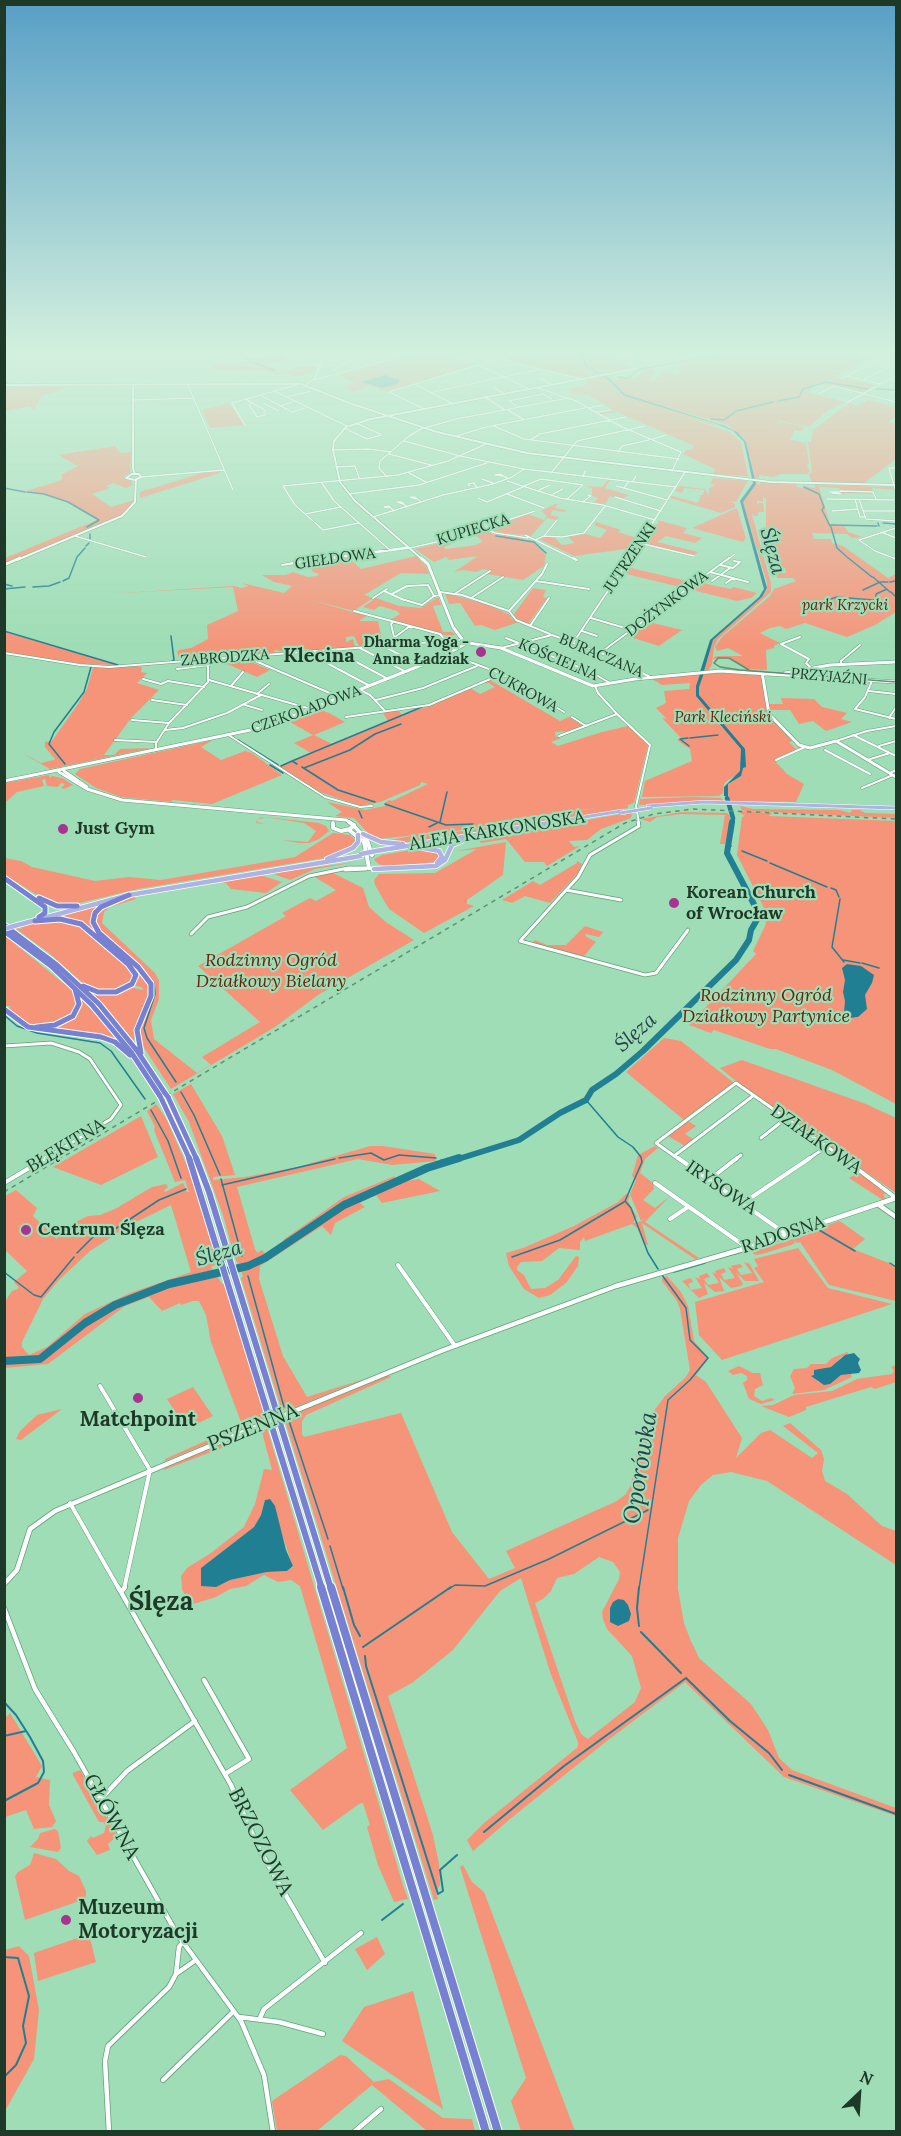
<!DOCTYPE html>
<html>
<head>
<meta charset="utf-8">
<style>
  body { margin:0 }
  #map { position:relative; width:901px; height:2136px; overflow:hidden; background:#9eddb5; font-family:Lora,serif }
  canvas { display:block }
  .frame { position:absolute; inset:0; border:6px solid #1f3929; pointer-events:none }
  .north { position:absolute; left:829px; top:2064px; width:60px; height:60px; -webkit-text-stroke:4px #9eddb5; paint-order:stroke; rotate:25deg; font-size:16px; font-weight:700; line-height:24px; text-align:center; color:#1f3929 }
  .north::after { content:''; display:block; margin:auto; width:21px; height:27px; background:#1f3929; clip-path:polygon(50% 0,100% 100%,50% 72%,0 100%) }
</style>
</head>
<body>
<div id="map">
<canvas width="901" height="2136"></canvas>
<div class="frame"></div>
<div class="north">N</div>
</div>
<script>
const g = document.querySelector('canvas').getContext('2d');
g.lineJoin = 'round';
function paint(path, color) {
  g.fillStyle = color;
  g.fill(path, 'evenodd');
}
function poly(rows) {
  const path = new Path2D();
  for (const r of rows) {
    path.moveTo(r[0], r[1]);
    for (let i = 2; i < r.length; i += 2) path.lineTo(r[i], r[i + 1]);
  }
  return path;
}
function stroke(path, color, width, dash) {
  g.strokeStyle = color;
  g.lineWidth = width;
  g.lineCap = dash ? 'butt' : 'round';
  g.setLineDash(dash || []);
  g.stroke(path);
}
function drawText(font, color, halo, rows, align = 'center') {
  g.font = font + ' Lora,serif';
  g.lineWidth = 4.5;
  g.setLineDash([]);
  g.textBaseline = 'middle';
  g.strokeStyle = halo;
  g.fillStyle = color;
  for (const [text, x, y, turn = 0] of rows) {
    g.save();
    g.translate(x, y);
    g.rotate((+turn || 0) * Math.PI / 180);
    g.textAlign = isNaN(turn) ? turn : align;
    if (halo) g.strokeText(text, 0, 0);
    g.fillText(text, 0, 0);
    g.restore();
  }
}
const green = poly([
  [277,352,293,354,284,354,287,360,265,365,285,371,305,366,302,365,301,363,317,367,315,372,294,377,287,373,278,375,267,371,213,370,212,363,251,362,248,359,277,355],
  [421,352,446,355,473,365,388,392,369,386,353,392,343,387,355,383,339,375],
  [527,352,580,352,585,366,600,375,594,376,580,366,591,376,582,378,522,365,503,358],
  [582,352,608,352,619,359,626,358,629,360,622,362,634,368,602,375,587,365],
  [738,352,879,352,896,359,875,355,834,377,876,385,863,392,825,384,813,386,809,393,845,402,826,412,809,427,780,421,774,427,781,422,804,427,803,431,794,430,791,440,806,443,809,463,807,465,810,471,807,474,781,474,773,477,760,475,758,479,755,478,745,440,728,425,631,397,620,390,604,376,607,375,615,381,620,379,612,374,620,378,631,377,627,379,632,379,638,376,644,369,677,364,649,369,657,371,650,380,654,381,662,371,664,375,663,372,678,374,680,363,727,354,734,356],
  [602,376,625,396,715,424,720,427,672,413,730,432,741,442,748,476,713,474,715,469,683,454,685,451,694,448,692,445,617,412,600,415,597,413,613,410,587,394,578,396,568,392,573,391,570,389,572,388,586,385,587,380,584,380],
  [70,386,56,392,42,395,34,410,25,403,29,407,5,411,5,387],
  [868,400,896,407,896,417,888,422,896,424,896,459,864,483,812,482,809,474,812,472,808,442,811,442,813,430,849,403,858,406],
  [229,403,244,425,210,428,202,410],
  [115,446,120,453,131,452,130,473,123,477,131,481,133,485,126,488,113,483,106,486,110,488,92,494,111,507,134,500,133,503,121,516,5,564,5,558,97,520,67,502,42,494,5,488,26,491,62,480,62,474,78,466,58,455],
  [220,471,220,473,140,498,140,492,202,473],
  [713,478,748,481,736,502,731,501,735,504,735,507,721,513,670,498,672,496,698,503,701,496,698,495,702,495,705,490,684,488,682,493,675,491,679,486,705,489,709,495,709,488,715,485,710,484],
  [608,480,610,480,605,488,629,495,622,499,610,496,605,504,594,503,598,498,592,496,592,488,584,486,602,487],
  [756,482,759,485,761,482,797,484,796,487,802,488,804,486,815,488,815,485,893,487,895,490,872,488,873,494,844,493,845,495,841,493,839,488,819,487,830,524,844,526,848,532,862,537,852,538,847,534,812,533,814,539,831,539,832,543,843,546,888,578,896,574,896,612,875,625,847,637,805,623,786,629,780,626,770,628,760,633,780,643,774,646,774,648,766,650,767,670,747,669,729,657,713,659,714,657,718,656,743,656,728,648,717,651,715,647,722,637,770,596,774,589,796,581,793,578,777,578,776,573,786,573,785,568,770,568,758,530,768,530,766,529,766,498,763,498,763,502,757,500,757,506,758,503,763,503,764,512,758,512,758,516,754,516,752,513,753,518,771,583,771,592,718,639,714,647,712,664,709,670,704,671,713,640,767,590,767,583,743,502],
  [555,504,558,504,555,508,566,510,564,512,553,510,550,515,559,517,556,520,547,518,531,536,505,533,535,543,546,555,544,566,523,580,487,574,491,571,483,569,477,572,463,570,454,572,478,556,449,560,446,557,434,562,415,549,448,541,452,544,444,547,446,549,476,545,483,541,473,534,484,529,493,534,503,533,487,529,528,514,544,520,547,516,541,511],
  [737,508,746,538,743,542,692,528],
  [657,520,687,528,683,533,702,538,695,543,666,536,657,542,698,552,694,555,641,543,653,526,659,523],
  [596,522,621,530,618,532,640,539,633,548,574,556,539,539,546,537,555,538,562,545,575,543,568,537,586,534,600,538,607,530,594,525],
  [347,556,361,569,416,556,426,566,429,574,401,573,364,595,373,598,354,611,307,599,367,616,359,621,378,621,382,640,378,642,382,645,359,646,354,636,346,637,346,642,353,639,355,647,313,651,299,647,298,649,306,651,286,653,277,650,273,651,276,653,248,656,245,655,246,652,212,655,212,658,180,660,177,652,179,650,191,648,208,639,207,625,238,611,233,587,105,594,234,586,242,588,248,586,242,583,284,593,292,586,274,582,262,575,286,575,293,572,308,577,317,576,319,574,313,572,310,567,325,560],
  [627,567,661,575,691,582,684,588,622,573],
  [699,582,730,589,734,587,757,593,751,598,737,601,692,590,690,588],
  [533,588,546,590,543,597,547,598,528,624,517,619,514,614],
  [445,593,489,605,510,615,511,618,519,622,495,630,481,625,475,626,460,603,449,604],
  [438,597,441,605,433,606,443,632,452,632,455,635,449,636,390,620,400,614,397,611,380,606,374,610,363,607,376,598,399,606,421,608],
  [649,622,682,630,659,646,627,636],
  [4,631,116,665,83,664,5,652],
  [242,658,270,670,257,677,218,660],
  [137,666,142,667,141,672,147,673,137,683,159,690,131,718,104,755,114,755,120,749,152,748,50,769,20,752,41,763,54,760,55,759,45,747,45,742,52,741,78,704,87,689,93,668],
  [720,672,761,674,769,716,793,741,789,742,796,749,798,748,798,745,803,748,774,760,787,774,804,784,796,802,730,801,727,790,728,784,741,776,735,776,728,780,724,784,723,793,719,796,642,797,645,781,692,761,690,749,677,740,681,738,664,720,662,718,667,719,656,708,666,703,664,691,689,689,690,683,662,685,652,679],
  [490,680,560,721,569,717,583,726,569,731,555,732,556,737,561,738,551,742,558,746,602,732,628,726,648,745,634,803,628,805,628,808,513,827,512,823,519,820,542,817,596,808,518,818,498,824,456,831,424,833,418,835,439,833,428,836,430,836,508,824,510,828,400,843,386,841,416,835,379,839,369,834,354,818,335,816,342,812,327,802,365,810,385,806,385,803,389,800,392,801,428,784,421,782,420,785,380,802,360,806,320,792,279,766,311,753,294,743,313,735,288,721,318,709,329,713,345,722,314,735,332,744,388,721,383,713,398,710,402,715,432,705,470,688,480,694,495,687,489,683,483,683],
  [781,698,814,699,822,707,847,713,841,719,852,722,826,731,813,721,799,724,790,710,770,710,769,704,783,704],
  [213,740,201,747,221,760,245,751,252,753,282,775,212,804,173,800,171,802,121,797,96,788,75,774,80,769],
  [49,775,50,778,52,776,62,778,73,785,64,789,61,788,65,784,61,783,58,787,47,786,45,779,42,780,44,786,17,792,5,803,5,783],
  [691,797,721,798,724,801,639,805,640,799],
  [740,806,753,809,840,810,850,813,852,810,860,810,865,813,895,814,896,818,746,811,742,810],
  [737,811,772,813,769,816,896,821,896,1104,832,1070,776,1049,770,1049,714,1030,711,1033,689,1025,756,954,753,951,766,924,763,906,737,855,742,817,745,816],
  [632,812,631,818,601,829,587,840,569,841,574,847,580,846,547,866,544,862,525,862,506,839,481,843,479,841,587,820,621,814,626,816,626,813],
  [682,812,727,813,730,816,730,824,725,844,720,844,725,815,682,814,657,817,650,822,641,819],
  [265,817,261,819,258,818,257,822,265,824,256,823,258,818,265,817,319,823,326,826,329,831,319,839,309,843,299,843,283,840,308,842,316,831,304,823],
  [333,833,350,835,357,842,335,855,325,858,138,889,67,906,50,903,5,875,5,858,21,861,32,867,95,881,129,877,161,880,295,857],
  [506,842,503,875,467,900,467,904,474,906,424,933,389,909,375,885,374,880,379,874,435,873,477,849,456,851],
  [423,848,436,850,441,856,436,862,392,866,380,865,375,861,374,859,382,855],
  [577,861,582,864,578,873,550,903,525,896,512,903,502,900,533,881,540,885,577,863],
  [357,862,315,869,290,880,271,873],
  [333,873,363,888,369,907,386,922,414,940,318,995,275,1027,171,1089,143,1046,139,1035,153,986,151,979,100,931,95,922,98,913,105,906,133,896,136,899,110,907,104,912,102,923,155,973,159,981,159,999,151,1020,154,1039,197,1073,211,1065,202,1057,260,1022,198,966,286,916,282,913,310,898,316,901,336,890,313,876],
  [260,875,282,882,266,893,231,889,226,883,219,882],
  [101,902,91,921,93,927,142,974,149,986,147,999,135,1027,134,1041,91,991,121,992,131,987,142,990,143,988,134,985,138,977,137,970,89,928,49,918],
  [67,921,83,928,128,967,133,974,132,981,121,989,101,991,84,984,49,953,15,928,22,929,20,926,37,922],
  [585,926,603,932,599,937,586,934,585,936,596,942,583,957,532,943,535,940,547,945,566,945],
  [4,935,73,991,77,1000,76,1012,61,1022,36,1025,26,1023,8,1009,11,1006,5,1006],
  [82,1000,96,1014,120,1044,114,1040,51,1030,77,1015,82,1006],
  [664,1038,681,1041,734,1083,684,1120,626,1072],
  [742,1060,866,1104,896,1118,896,1193,741,1085,720,1068],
  [191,1084,222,1136,235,1175,213,1177,213,1180,245,1177,298,1167,370,1146,383,1146,435,1154,436,1161,392,1165,358,1159,237,1187,255,1249,257,1253,262,1250,266,1255,240,1267,235,1258,223,1215,189,1122,173,1094],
  [156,1104,166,1118,191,1175,218,1260,217,1264,211,1267,222,1284,225,1284,266,1420,165,1461,165,1459,250,1421,241,1422,211,1342,206,1315,199,1301,193,1301,181,1305,180,1303,162,1311,149,1297,125,1306,48,1364,5,1368,4,1303,12,1291,19,1288,14,1282,27,1271,5,1250,5,1196,16,1190,37,1208,33,1216,57,1239,60,1230,88,1216,100,1215,115,1209,152,1187,166,1184,168,1187,164,1190,165,1192,183,1183,187,1192,189,1192,185,1180,175,1182,154,1130,155,1127,147,1111],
  [171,1205,191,1272,130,1293,85,1314,47,1347,29,1355,22,1347,22,1342,43,1299,59,1280,90,1251,130,1225],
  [141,1116,158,1157,101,1185,53,1167],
  [688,1121,696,1126,685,1134,693,1139,685,1146,668,1136],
  [655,1146,658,1148,645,1159,640,1173,653,1183,654,1189,643,1200,655,1208,670,1196,645,1222,699,1258,695,1259,642,1223,648,1245,644,1244,637,1228,632,1224,585,1241,584,1237,580,1242,580,1250,559,1248,542,1261,521,1262,517,1267,517,1270,524,1275,531,1289,545,1288,558,1280,576,1256,579,1257,578,1266,566,1283,550,1295,539,1298,524,1289,509,1266,506,1253,523,1248,574,1226,618,1202,626,1194,630,1195,628,1201,637,1217,633,1223,642,1221,645,1218,641,1221,630,1194,636,1180,632,1176,638,1155],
  [859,1172,887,1193,883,1195,886,1199,883,1200,849,1178],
  [395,1176,391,1188,407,1181,419,1179,440,1191,382,1203,376,1195,360,1203,365,1207,335,1223,331,1235,322,1226,260,1266,259,1279,283,1356,307,1397,364,1379,291,1409,289,1406,282,1411,241,1278,243,1277,241,1270,260,1263,288,1245,283,1240,344,1197],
  [840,1221,865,1239,853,1249,896,1266,896,1301,829,1285,800,1242,797,1243,794,1240,795,1243,791,1245,762,1254,755,1255,752,1252,812,1233,819,1228],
  [798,1248,828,1288,892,1304,722,1360,699,1335,695,1302,764,1282,754,1268,758,1266,754,1259],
  [748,1261,759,1281,745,1281,736,1272,743,1284,741,1286,731,1288,719,1277,724,1291,715,1292,704,1283,708,1294,699,1298,682,1281,691,1278,693,1282,688,1284,691,1290,702,1288,695,1277,700,1279,699,1276,707,1273,710,1277,704,1279,708,1285,719,1283,712,1272,716,1274,715,1271,724,1268,726,1272,721,1274,724,1280,735,1278,728,1267,733,1269,731,1266,740,1264,743,1267,737,1269,741,1275,752,1273,744,1262,749,1264],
  [667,1276,681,1292,688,1306,694,1341,709,1358,696,1375,706,1382,742,1438,736,1458,761,1433,770,1430,812,1458,818,1453,783,1426,790,1423,821,1450,824,1459,822,1471,825,1481,847,1494,882,1526,896,1531,896,1565,767,1481,731,1472,713,1475,701,1485,689,1501,678,1538,678,1589,684,1623,690,1639,699,1658,751,1704,768,1730,779,1758,792,1770,896,1808,896,1816,784,1777,685,1682,603,1744,510,1819,473,1851,467,1840,484,1823,578,1747,578,1742,550,1672,521,1578,500,1591,453,1650,412,1683,388,1696,433,1835,439,1864,440,1885,436,1892,438,1899,434,1900,284,1418,293,1419,293,1414,374,1380,388,1375,391,1377,306,1415,302,1421,302,1434,304,1437,401,1413,452,1532,489,1579,515,1568,506,1551,617,1501,626,1494,631,1485,642,1427,665,1396,686,1377,690,1370,680,1309,677,1301,662,1281,662,1278],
  [599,1557,613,1562,620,1572,619,1579,602,1612,603,1619,607,1629,632,1656,641,1688,635,1702,588,1739,581,1734,575,1721,535,1603,543,1599,551,1591,557,1578,574,1574],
  [847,1352,849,1354,841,1357,834,1366,826,1368,816,1378,818,1382,845,1374,851,1374,852,1377,824,1390,792,1394,795,1388,790,1376,794,1369,807,1368,811,1364,826,1364,832,1358],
  [896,1365,896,1382,875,1389,871,1387,806,1407,806,1410,789,1417,761,1406,773,1405,794,1395,832,1391,857,1379,892,1374,894,1371,891,1367],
  [739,1366,753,1373,760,1373,763,1385,755,1389,754,1396,762,1401,771,1398,775,1400,761,1404,749,1399,743,1383,747,1380,747,1376,741,1373,733,1375,728,1371],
  [193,1387,213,1416,186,1429,167,1399],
  [62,1409,21,1440,16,1439,20,1431,37,1415],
  [267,1428,403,1885,408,1899,394,1902,378,1865,367,1827,370,1825,363,1803,359,1804,323,1830,290,1790,347,1748,300,1586,291,1580,278,1582,264,1575,246,1586,230,1589,216,1597,190,1605,182,1589,181,1576,187,1568,211,1553,244,1527,255,1504,264,1469,272,1470,262,1432],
  [270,1499,293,1567,287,1571,267,1572,230,1580,201,1568,254,1527,261,1515,265,1500],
  [258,1429,256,1435,164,1470,165,1467],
  [10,1713,42,1766,36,1777,50,1780,49,1805,56,1821,52,1827,34,1829,26,1810,5,1817,5,1718],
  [80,1770,117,1836,108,1844,110,1850,97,1855,87,1841,91,1836,93,1838,104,1833,106,1826,103,1822,99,1822,73,1775,73,1773],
  [55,1829,58,1831,61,1848,58,1852,30,1847,38,1839,40,1833],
  [34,1853,56,1859,69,1871,79,1876,86,1891,86,1897,82,1900,25,1920,15,1876,18,1872,30,1865],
  [463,1865,472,1882,484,1892,575,2131,521,2131,511,2101,526,2078,460,1867],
  [89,1934,96,1962,38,1981,34,1953],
  [377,1937,385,1954,367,1970,355,1949],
  [19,1946,29,1956,39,2010,34,2059,5,2111,5,1950],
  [413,1991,443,2109,342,2041,364,2007],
  [340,2055,346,2056,374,2082,389,2079,443,2118,472,2119,475,2131,427,2131,372,2085,317,2131,277,2131,272,2101]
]);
const water = poly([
  [580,352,582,352,588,367,610,379,625,394,725,426,737,432,746,442,756,484,743,502,767,588,762,597,713,640,704,671,700,672,710,640,759,597,764,589,740,501,753,483,744,442,733,431,717,424,624,396,607,379,585,366],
  [385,375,401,380,397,384,382,388,361,382],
  [704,673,699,687,699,695,745,749,746,767,743,768,741,776,728,784,728,796,724,796,724,787,740,771,741,749,696,696,696,686,700,674],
  [847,964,861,966,874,975,872,983,865,995,867,1009,858,1017,848,1018,844,1012,845,1001,843,992,845,980,842,968],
  [854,1353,860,1359,858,1363,861,1370,859,1373,841,1375,830,1384,824,1385,811,1376,814,1375,814,1370,831,1367,845,1355],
  [270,1499,275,1506,286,1550,293,1566,287,1571,267,1572,230,1580,216,1587,201,1586,201,1568,254,1527,261,1515,265,1500],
  [618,1599,624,1600,628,1605,631,1614,629,1621,618,1626,610,1622,610,1608,613,1602]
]);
const streamFar1 = poly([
  [237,352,252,362,274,370],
  [4,380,9,384],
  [12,384,51,384],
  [876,389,896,390],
  [778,401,799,397,803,389,826,382,868,389],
  [736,411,773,402],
  [711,419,724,420,735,412],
  [804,487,819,494,824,507,822,510,830,526],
  [4,488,25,492],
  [27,492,44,494,68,502,99,520,87,527],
  [878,523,879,526],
  [883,523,896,524],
  [831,525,877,526],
  [831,527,837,548,846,556],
  [90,534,90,539],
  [496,536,534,542,546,553],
  [86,546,89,543],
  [847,557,872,577],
  [873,577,890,592],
  [63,581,69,578,77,557,85,548],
  [879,582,888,582],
  [890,582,895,581],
  [4,584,12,586],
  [33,587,49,586,60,582],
  [4,589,25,587],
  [863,590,878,583],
  [891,592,896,597],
  [815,604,837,597,873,600,876,599,876,594,887,589],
  [4,631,118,665],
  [171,636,174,660,172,661],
  [688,738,680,739,689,746],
  [690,738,718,735],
  [238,740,278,765],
  [292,761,422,707],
  [65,764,49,744,54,732,84,692,91,667],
  [270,765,283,773],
  [281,766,292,761,297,764],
  [302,767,338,790,375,802],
  [304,768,350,750,375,734,401,724],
  [385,804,446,825,473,824],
  [359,811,362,818],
  [440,822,447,792],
  [429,827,437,823],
  [728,845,731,846],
  [742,851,767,861],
  [770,863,827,887],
  [831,888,836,890,839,897],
  [840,899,832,947,844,962],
  [843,960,860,963],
  [862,963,879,968],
  [154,983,155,994,144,1028,147,1038,176,1082],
  [4,1015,17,1026,37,1033,100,1043,111,1051,145,1099],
  [181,1092,194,1115,220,1175],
  [586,1100,618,1137,633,1147,641,1157,642,1162,625,1201,631,1208,648,1253,658,1269],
  [151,1110,168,1141,181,1178],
  [339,1158,371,1153,384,1160,399,1155,436,1158],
  [441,1160,446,1162],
  [221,1179,242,1256],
  [222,1185,335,1159],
  [819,1230,855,1251],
  [752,1249,811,1230],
  [77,1253,94,1236,115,1229,159,1200,186,1189],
  [512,1257,560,1240,624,1202],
  [716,1259,745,1251],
  [890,1263,896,1267],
  [4,1272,34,1295,41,1297,74,1257],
  [674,1272,705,1263],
  [248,1276,284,1407],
  [289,1421,328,1539],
  [330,1546,343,1589],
  [449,1589,455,1585,485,1586,549,1559,648,1510],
  [639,1589,668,1400,690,1380,708,1358,690,1340,686,1308,662,1275]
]);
const stream = poly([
  [343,1587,354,1625,360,1636],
  [639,1626,637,1608,639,1587],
  [641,1632,681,1673],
  [363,1647,451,1587],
  [365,1656,366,1666,438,1894],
  [4,1702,16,1715,30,1737,43,1761,44,1772,38,1783,4,1801],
  [4,1736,26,1731],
  [789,1775,896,1814],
  [484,1832,564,1766,686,1678,730,1721,769,1753,782,1770],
  [438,1894,443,1891,440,1870,457,1855],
  [382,1920,403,1904],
  [4,1957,18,1958,29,1996,23,2026,26,2043,16,2065,4,2077]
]);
const riverFar2 = poly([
  [727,798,733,818,732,823]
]);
const riverFar1 = poly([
  [455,1160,519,1140,560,1113,586,1100,592,1090,616,1074,643,1051,736,960,749,940,751,930,758,918,757,910,727,853,732,822]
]);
const river = poly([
  [4,1361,40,1359,85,1323,115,1305,169,1284,248,1266,265,1258,344,1205,427,1168,459,1158]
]);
const streetFar4 = poly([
  [299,352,296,353,301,365,321,365],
  [323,352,357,356,380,362],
  [482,352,521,365,582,379],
  [637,352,668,358,700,352],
  [456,354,479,363],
  [331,360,345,363],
  [479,365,529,389],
  [335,371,333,370,356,357],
  [847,376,880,384],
  [539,378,551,384],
  [841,379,892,352],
  [314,380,419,352],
  [863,380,896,363],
  [188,385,233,490],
  [417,385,453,404],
  [493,387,504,394],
  [538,388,576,401,622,427,681,452,672,471],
  [276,392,347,426],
  [389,392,501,358],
  [433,392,541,369],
  [391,393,424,409],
  [818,394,834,386,896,402],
  [260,395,292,412,305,408],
  [287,397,311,391],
  [485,397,505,410],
  [133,400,194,398],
  [247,400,252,403],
  [252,403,265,410,265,415,257,417,249,405,252,403],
  [263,403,279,411],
  [846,403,896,376],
  [280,406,293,402],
  [518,407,509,401,543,394,552,399],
  [588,408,604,405],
  [508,410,523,419],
  [597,412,611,410],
  [356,423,380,434],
  [245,425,232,403,300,384],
  [494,426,524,439,679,459],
  [344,428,367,439,382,435],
  [457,436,486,427,585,408],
  [653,439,666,435],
  [530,440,540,434,626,417],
  [404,441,460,456,524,469,676,487],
  [333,450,368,449,391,452],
  [618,452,622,446,649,440],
  [389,454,431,465],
  [336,467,355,466,360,480],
  [896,468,889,468,896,492],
  [409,473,426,482],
  [551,473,577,441,645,426],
  [502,476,495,475,500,474,507,478],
  [141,477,224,470],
  [387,477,379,468,380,461,409,436,421,429,456,419,568,398],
  [583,477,585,471],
  [487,481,482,479,493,483],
  [507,481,560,498,603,505,655,520],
  [629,481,624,488,667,500],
  [633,481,636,476],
  [322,483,334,501,391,551],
  [470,486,468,484,474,483,477,488],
  [524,486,541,479,583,485,567,499],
  [616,486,624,488],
  [539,490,550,485],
  [840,491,873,492,876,499],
  [829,492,840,492],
  [832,493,841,494],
  [349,494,419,485,487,463],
  [507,494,544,508],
  [553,494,563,489],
  [615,497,661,511],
  [478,498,487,502,523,487],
  [416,499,410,497,415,497,421,502],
  [827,499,894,500],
  [855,499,860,517,865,517],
  [859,499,866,519,896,521],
  [582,502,591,496,588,495],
  [403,504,397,502,402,502,407,507],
  [389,508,384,507,389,506,394,511],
  [832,511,858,509],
  [863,511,896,511],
  [305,514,341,507],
  [373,517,443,495,493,484,512,477,524,469],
  [359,523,323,530,295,505,283,486,398,475,448,461,486,444],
  [484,528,495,533,528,538],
  [881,532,896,538],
  [525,535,576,560],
  [75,536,146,557],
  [544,536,562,537,584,533,605,506],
  [535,540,544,536,557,520],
  [859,540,875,551,896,559],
  [859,540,896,528],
  [639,543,694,556],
  [410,548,454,538,535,511],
  [311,560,409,547],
  [322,560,410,548],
  [629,560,685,472],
  [727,560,735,554]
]);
const streetFar3 = poly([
  [320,558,282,565,333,558],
  [573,558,577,560],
  [720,565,733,568,740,562,734,561],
  [710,572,748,582],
  [536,581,589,589],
  [712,581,730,568],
  [726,583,733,578],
  [428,585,434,596],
  [384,591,404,600],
  [440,592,462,595,509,611,516,620,550,634],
  [456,593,490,571],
  [392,594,407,586,428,585],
  [373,598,387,589],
  [471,598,503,577],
  [405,600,422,605,434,596,441,595],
  [354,611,440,634,445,640],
  [509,611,542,574,547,564],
  [591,618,632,630],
  [393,622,391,624,396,645],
  [530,626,549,598],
  [582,631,597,636],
  [395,637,410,626],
  [800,637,781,644,809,659,806,663,810,667],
  [506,638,591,672,610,683],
  [573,643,630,558],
  [385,647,421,666],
  [360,648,406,672],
  [501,648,552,635,614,658,650,677],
  [334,650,388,679],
  [4,653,80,665,109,667,459,640],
  [308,653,370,686],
  [600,653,729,558],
  [449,654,502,674,564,712],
  [246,657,339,697],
  [841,664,841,661,860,645],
  [177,669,209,665],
  [143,679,161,684,168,681,204,687],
  [209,680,311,709],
  [872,681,865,697,855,709,896,719],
  [231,686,243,672],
  [595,686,598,693,617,714,650,745,636,806,639,823],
  [360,690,370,695,385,711],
  [869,691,896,694],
  [257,694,269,684],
  [152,700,187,705],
  [376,700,423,688,477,666],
  [245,705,262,710],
  [346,717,429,705,502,674],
  [572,717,586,726],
  [889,718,896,707],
  [132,720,169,723],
  [165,730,183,728,227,713,261,695],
  [853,735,896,756],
  [230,736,325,797,360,807,372,806],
  [559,736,617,714],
  [115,740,157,742],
  [836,741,867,731,896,726],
  [879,746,896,741],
  [156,750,156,743,169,723,208,682,208,660],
  [825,750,870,774],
  [776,760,805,747],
  [867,760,890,753],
  [890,773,896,770],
  [862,788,893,775]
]);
const streetFar2 = poly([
  [638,822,639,826,590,855,578,877,520,941,645,975,656,973,688,930],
  [345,870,366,869],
  [566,890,621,900],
  [191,934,208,917,247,907,309,876,348,868,369,868],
  [4,1046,51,1043,79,1052,90,1059,121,1105,111,1119,43,1160],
  [761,1138,785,1119],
  [674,1156,753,1096],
  [680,1160,656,1143,736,1083,846,1160],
  [735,1160,741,1155],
  [807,1160,826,1147]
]);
const streetFar1 = poly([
  [678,1158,786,1234],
  [843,1158,896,1198],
  [709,1180,737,1158],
  [4,1183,46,1158],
  [655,1183,746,1247],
  [743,1203,810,1158],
  [670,1219,688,1207],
  [398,1265,455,1346],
  [100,1386,150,1470,124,1589],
  [70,1503,119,1589]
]);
const street = poly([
  [118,1587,231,1785,259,1849,325,1963],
  [122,1591,125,1587],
  [4,1608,35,1689,74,1752,177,1934,241,2021,264,2075,273,2132],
  [204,1680,249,1759,225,1774],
  [101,1799,127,1771,195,1721],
  [176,1974,196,1960],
  [239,2017,279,2022,323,2034],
  [260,2018,264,2009,361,1933],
  [163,2080,233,2012],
  [109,2132,105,2061,108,2046,169,1987,176,1974,179,1947,182,1943],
  [354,2132,381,2109]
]);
const secondaryFar3 = poly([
  [307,384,315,378,326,352],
  [4,385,301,384,352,404,437,432,527,453,771,482,896,485],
  [133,385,133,469,135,474],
  [366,420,724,352],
  [368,420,346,427,334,441,333,450,340,482,355,501,423,560],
  [132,474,139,474,141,477,135,480,126,478,132,474],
  [17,560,122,516,135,502,136,479]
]);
const secondaryFar2 = poly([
  [421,558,428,564,453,627,462,639],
  [4,565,20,558],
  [469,643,501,648,593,686,635,679,720,671,896,682],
  [762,672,769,714,799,745,810,748,836,741,896,777],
  [785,673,830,665,896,662],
  [64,771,87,787],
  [59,772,87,789,122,800,346,820,351,823],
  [19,778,265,727,442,657,465,644],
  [4,781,18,778]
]);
const secondaryFar1 = poly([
  [333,823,333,828,341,831,350,829,354,825,349,822],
  [354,826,367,840,372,855],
  [349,830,364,842,369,868,374,869]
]);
const secondary = poly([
  [879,1205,896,1217],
  [292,1412,441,1351,616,1286,750,1247,896,1198],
  [4,1584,17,1570,30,1529,55,1511,260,1425]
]);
const primaryFar1 = poly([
  [648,806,704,802,896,808],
  [547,823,622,811]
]);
const primary = poly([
  [363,834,381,842,403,844],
  [418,847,439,851,442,857,437,863],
  [376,851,556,822],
  [327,859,353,848,358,842,358,835],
  [374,869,436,866,445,860,452,845,466,839],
  [14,926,129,895,361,856]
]);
const highwayFar2 = poly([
  [4,878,45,907,45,913,39,917],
  [129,895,101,907,95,913,93,922,99,933,138,967,151,984,151,996,137,1030,141,1053],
  [39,898,57,906,77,906],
  [35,921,60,919,81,924,128,964,136,975,132,984,116,992,98,992,83,986],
  [4,925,57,965,99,1004,138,1052,165,1093],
  [4,931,51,966,92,1005,131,1052,160,1096],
  [4,1009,28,1027,101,1037,115,1042,130,1055],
  [37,1027,55,1025,73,1016,79,1004,75,989],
  [168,1097,197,1160],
  [162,1100,190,1160]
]);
const highwayFar1 = poly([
  [189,1158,322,1589],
  [196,1158,209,1192,331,1589]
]);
const highway = poly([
  [321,1587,486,2132],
  [331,1587,498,2132]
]);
const tram = poly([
  [618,377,629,378,639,369,730,352],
  [714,663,720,667,740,670,896,682],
  [714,663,718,658,729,658,749,670]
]);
const rail = poly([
  [4,1192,625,823,654,814,693,809,896,819]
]);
const secondaryBridge = poly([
  [260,1425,292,1412]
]);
const primaryBridgeFar1 = poly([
  [620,813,651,808]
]);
const primaryBridge = poly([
  [361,854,376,851],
  [4,929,14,926]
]);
const highwayBridge = poly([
  [165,1093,168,1097],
  [160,1096,162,1100]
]);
const markers = [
  [481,652,6,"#a63490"],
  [63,829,6,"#a63490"],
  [674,903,6,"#a63490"],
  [26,1230,6,"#a63490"],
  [138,1398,6,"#a63490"],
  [66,1920,6,"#a63490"]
];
const farStreetnames = [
  ["KUPIECKA",473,530,-17],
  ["JUTRZENKI",630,558,-56],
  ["GIEŁDOWA",335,559,-8],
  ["DOŻYNKOWA",667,604,-37],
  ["BURACZANA",601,656,23],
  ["ZABRODZKA",225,658,-4],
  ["KOŚCIELNA",558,660,23],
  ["PRZYJAŹNI",829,677,5],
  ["CUKROWA",523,690,29],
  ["CZEKOLADOWA",306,710,-20]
];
const farParknames = [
  ["park Krzycki",845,606],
  ["Park Kleciński",723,718]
];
const farPoinames = [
  ["Dharma Yoga -",469,643],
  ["Anna Ładziak",469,660]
];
const poiNames = [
  ["Just Gym",75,829],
  ["Korean Church",686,893],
  ["of Wrocław",686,914],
  ["Centrum Ślęza",38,1230]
];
const streetNames = [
  ["ALEJA KARKONOSKA",497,831,-9],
  ["DZIAŁKOWA",816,1140,35],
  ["BŁĘKITNA",66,1146,-31],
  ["IRYSOWA",721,1188,34],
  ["RADOSNA",783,1235,-18]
];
const parkNames = [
  ["Rodzinny Ogród",271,961],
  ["Działkowy Bielany",271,982],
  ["Rodzinny Ogród",766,996],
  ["Działkowy Partynice",766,1017]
];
const waterNames = [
  ["Ślęza",772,551,75],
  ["Ślęza",636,1033,-41],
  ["Ślęza",219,1254,-16]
];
const farDistrictnames = [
  ["Klecina",319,656]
];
const nearPoinames = [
  ["Matchpoint",138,1420],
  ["Muzeum",78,1908,"left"],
  ["Motoryzacji",78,1932,"left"]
];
const nearStreetnames = [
  ["PSZENNA",253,1428,-22],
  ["GŁÓWNA",111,1817,61],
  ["BRZOZOWA",260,1842,63]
];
const nearWaternames = [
  ["Oporówka",641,1468,-81]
];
const nearQuarternames = [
  ["Ślęza",161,1603]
];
paint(green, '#f59479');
paint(water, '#217f94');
stroke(streamFar1, '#217f94', 1.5);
stroke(stream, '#217f94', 2);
stroke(riverFar2, '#217f94', 4.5);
stroke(riverFar1, '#217f94', 6);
stroke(river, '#217f94', 8);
stroke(streetFar4, '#629f7a', 2);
stroke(streetFar3, '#629f7a', 3);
stroke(streetFar2, '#629f7a', 4.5);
stroke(streetFar1, '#629f7a', 5);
stroke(street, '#629f7a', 6);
stroke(secondaryFar3, '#629f7a', 3);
stroke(secondaryFar2, '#629f7a', 4);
stroke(secondaryFar1, '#629f7a', 5);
stroke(secondary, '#629f7a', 6);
stroke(primaryFar1, '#fff', 4);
stroke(primary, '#fff', 6);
stroke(highwayFar2, '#fff', 7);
stroke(highwayFar1, '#fff', 8);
stroke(highway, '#fff', 10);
stroke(streetFar4, '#fff', 1.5);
stroke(streetFar3, '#fff', 2);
stroke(streetFar2, '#fff', 3);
stroke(streetFar1, '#fff', 4);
stroke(street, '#fff', 4.5);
stroke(secondaryFar3, '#fff', 2);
stroke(secondaryFar2, '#fff', 3);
stroke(secondaryFar1, '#fff', 4);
stroke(secondary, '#fff', 4.5);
stroke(primaryFar1, '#adb3e3', 3);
stroke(primary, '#adb3e3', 4.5);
stroke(highwayFar2, '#7681d1', 5);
stroke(highwayFar1, '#7681d1', 6);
stroke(highway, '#7681d1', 8);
stroke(tram, '#618f72', 1.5);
stroke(rail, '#618f72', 1.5, [4.5, 4.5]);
stroke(secondaryBridge, '#629f7a', 6, []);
stroke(primaryBridgeFar1, '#fff', 4, []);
stroke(primaryBridge, '#fff', 6, []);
stroke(highwayBridge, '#fff', 7, []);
stroke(secondaryBridge, '#fff', 4.5);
stroke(primaryBridgeFar1, '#adb3e3', 3);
stroke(primaryBridge, '#adb3e3', 4.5);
stroke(highwayBridge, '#7681d1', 5);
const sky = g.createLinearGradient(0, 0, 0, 651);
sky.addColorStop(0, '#589fc6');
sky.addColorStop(0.54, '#d3f0de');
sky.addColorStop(1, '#d3f0de00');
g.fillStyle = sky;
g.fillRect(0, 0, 901, 651);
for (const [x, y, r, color] of markers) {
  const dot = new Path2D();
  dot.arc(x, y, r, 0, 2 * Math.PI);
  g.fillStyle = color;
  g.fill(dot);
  stroke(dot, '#9eddb5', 2);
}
drawText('15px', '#1f3929', '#9eddb5', farStreetnames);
drawText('italic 15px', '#6a230e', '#9eddb5', farParknames);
drawText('bold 15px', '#1f3929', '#9eddb5', farPoinames, 'right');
drawText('bold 18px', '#1f3929', '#9eddb5', poiNames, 'left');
drawText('18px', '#1f3929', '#9eddb5', streetNames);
drawText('italic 18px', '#6a230e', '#9eddb5', parkNames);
drawText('italic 20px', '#264249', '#9eddb5', waterNames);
drawText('bold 20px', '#1f3929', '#9eddb5', farDistrictnames);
drawText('bold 21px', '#1f3929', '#9eddb5', nearPoinames);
drawText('21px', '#1f3929', '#9eddb5', nearStreetnames);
drawText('italic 24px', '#264249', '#9eddb5', nearWaternames);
drawText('bold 26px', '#1f3929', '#9eddb5', nearQuarternames);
</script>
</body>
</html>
